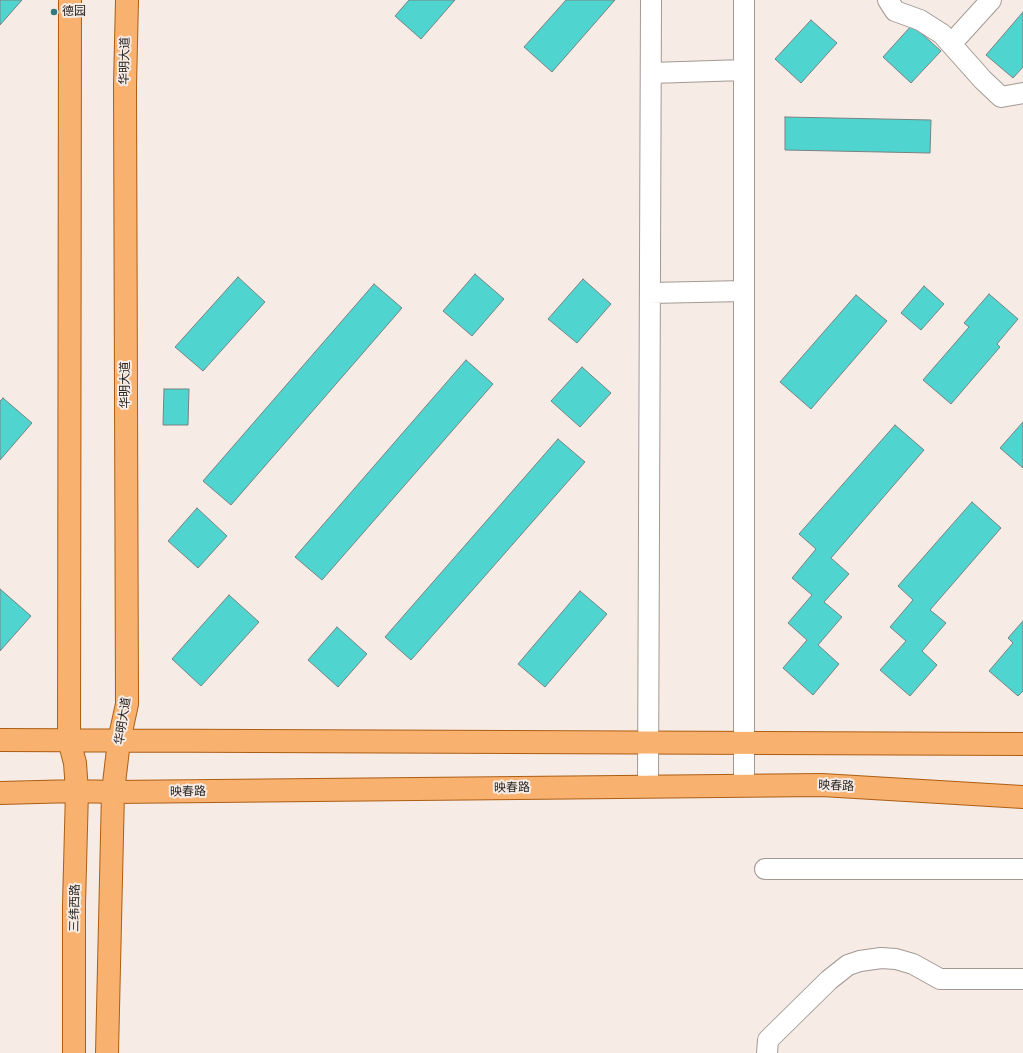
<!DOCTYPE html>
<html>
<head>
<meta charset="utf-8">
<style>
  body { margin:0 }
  canvas { display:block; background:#f6ebe5 }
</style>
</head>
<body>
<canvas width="1023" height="1053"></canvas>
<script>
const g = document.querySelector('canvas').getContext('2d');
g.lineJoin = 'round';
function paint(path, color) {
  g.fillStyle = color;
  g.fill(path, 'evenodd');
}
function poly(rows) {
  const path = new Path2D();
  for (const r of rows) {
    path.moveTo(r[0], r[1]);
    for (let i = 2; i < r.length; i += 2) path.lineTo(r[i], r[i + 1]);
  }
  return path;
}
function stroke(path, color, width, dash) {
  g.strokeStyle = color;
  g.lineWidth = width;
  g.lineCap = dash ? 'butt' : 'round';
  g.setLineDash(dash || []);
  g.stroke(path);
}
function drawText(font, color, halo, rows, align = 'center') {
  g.font = font + ' "Noto Sans","Noto Sans SC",sans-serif';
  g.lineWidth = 4;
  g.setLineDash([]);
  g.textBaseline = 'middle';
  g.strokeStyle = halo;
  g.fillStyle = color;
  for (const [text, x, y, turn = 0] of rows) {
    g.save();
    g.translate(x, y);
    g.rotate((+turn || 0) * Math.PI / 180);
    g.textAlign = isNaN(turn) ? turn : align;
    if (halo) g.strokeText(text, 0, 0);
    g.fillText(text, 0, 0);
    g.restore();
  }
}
const building = poly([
  [0,0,22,0,0,25,0,0],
  [409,0,455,0,421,39,395,16,409,0],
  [566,0,615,0,552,72,524,47,566,0],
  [1023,12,1023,67,1013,78,986,55,1023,12],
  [811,20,837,43,801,83,775,59,811,20],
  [912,25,941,51,911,83,883,57,912,25],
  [785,117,931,120,930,153,785,150,785,117],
  [475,274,504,299,472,336,443,311,475,274],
  [238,277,265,302,203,371,175,347,238,277],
  [583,279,611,304,577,343,548,319,583,279],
  [374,284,402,308,231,505,203,481,374,284],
  [924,286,944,304,921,330,901,313,924,286],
  [989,294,1018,319,997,344,1000,347,951,404,923,380,969,327,964,323,989,294],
  [856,295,887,321,811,409,780,382,856,295],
  [466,360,493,384,322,580,295,557,466,360],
  [582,367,611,393,580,427,551,401,582,367],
  [164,389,189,389,188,425,163,425,164,389],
  [3,398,32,423,0,460,0,401,3,398],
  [1023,422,1023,468,1000,448,1023,422],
  [895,425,924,450,831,558,849,574,824,602,842,617,818,645,839,664,813,695,783,668,807,640,788,623,812,595,792,578,816,549,799,534,895,425],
  [558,439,585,462,411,660,385,637,558,439],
  [972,502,1001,528,930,610,946,623,922,651,937,665,910,696,880,670,906,641,890,627,913,600,898,586,972,502],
  [197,508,227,536,198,568,168,541,197,508],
  [0,589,31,616,0,651,0,589],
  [580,591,607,614,545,687,518,664,580,591],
  [229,595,259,622,201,686,172,659,229,595],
  [1023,621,1023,691,1018,696,989,671,1013,643,1008,638,1023,621],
  [337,627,367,654,338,687,308,660,337,627]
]);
const minor = poly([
  [888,0,895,11,920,20,942,34,983,80,1001,97,1023,93],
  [951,44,991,0],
  [651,73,744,70],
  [650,293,744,291],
  [744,786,744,0],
  [648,787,651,0],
  [765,869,1023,869],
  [767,1053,768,1040,829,980,848,965,860,961,881,958,896,959,913,964,940,979,1023,979]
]);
const major = poly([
  [70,0,69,740,75,763,77,791,74,904,74,1053],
  [0,740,1023,744],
  [0,793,77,791,113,792,822,785,1023,797],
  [107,1053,113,792,119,741,127,704,125,85,127,0]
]);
const markers = [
  [54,12,4,"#327b78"]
];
const poiNames = [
  ["德园",62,12]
];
const streetNames = [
  ["华明大道",125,61,-89],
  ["华明大道",126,385,-90],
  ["华明大道",123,721,-81],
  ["映春路",836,786,2],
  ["映春路",512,788,-1],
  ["映春路",188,792,-1],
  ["三纬西路",75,908,-89]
];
paint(building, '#50d4cf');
stroke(building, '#778382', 1);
stroke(minor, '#a39993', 22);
stroke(major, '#ad5e14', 24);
stroke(minor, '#fff', 20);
stroke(major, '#f8b16e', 22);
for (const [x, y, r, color] of markers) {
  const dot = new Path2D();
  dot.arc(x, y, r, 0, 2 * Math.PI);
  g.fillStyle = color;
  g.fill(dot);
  stroke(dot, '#f6ebe5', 1.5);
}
drawText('12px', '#292522', '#f6ebe5', poiNames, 'left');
drawText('12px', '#292522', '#f6ebe5', streetNames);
</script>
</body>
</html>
